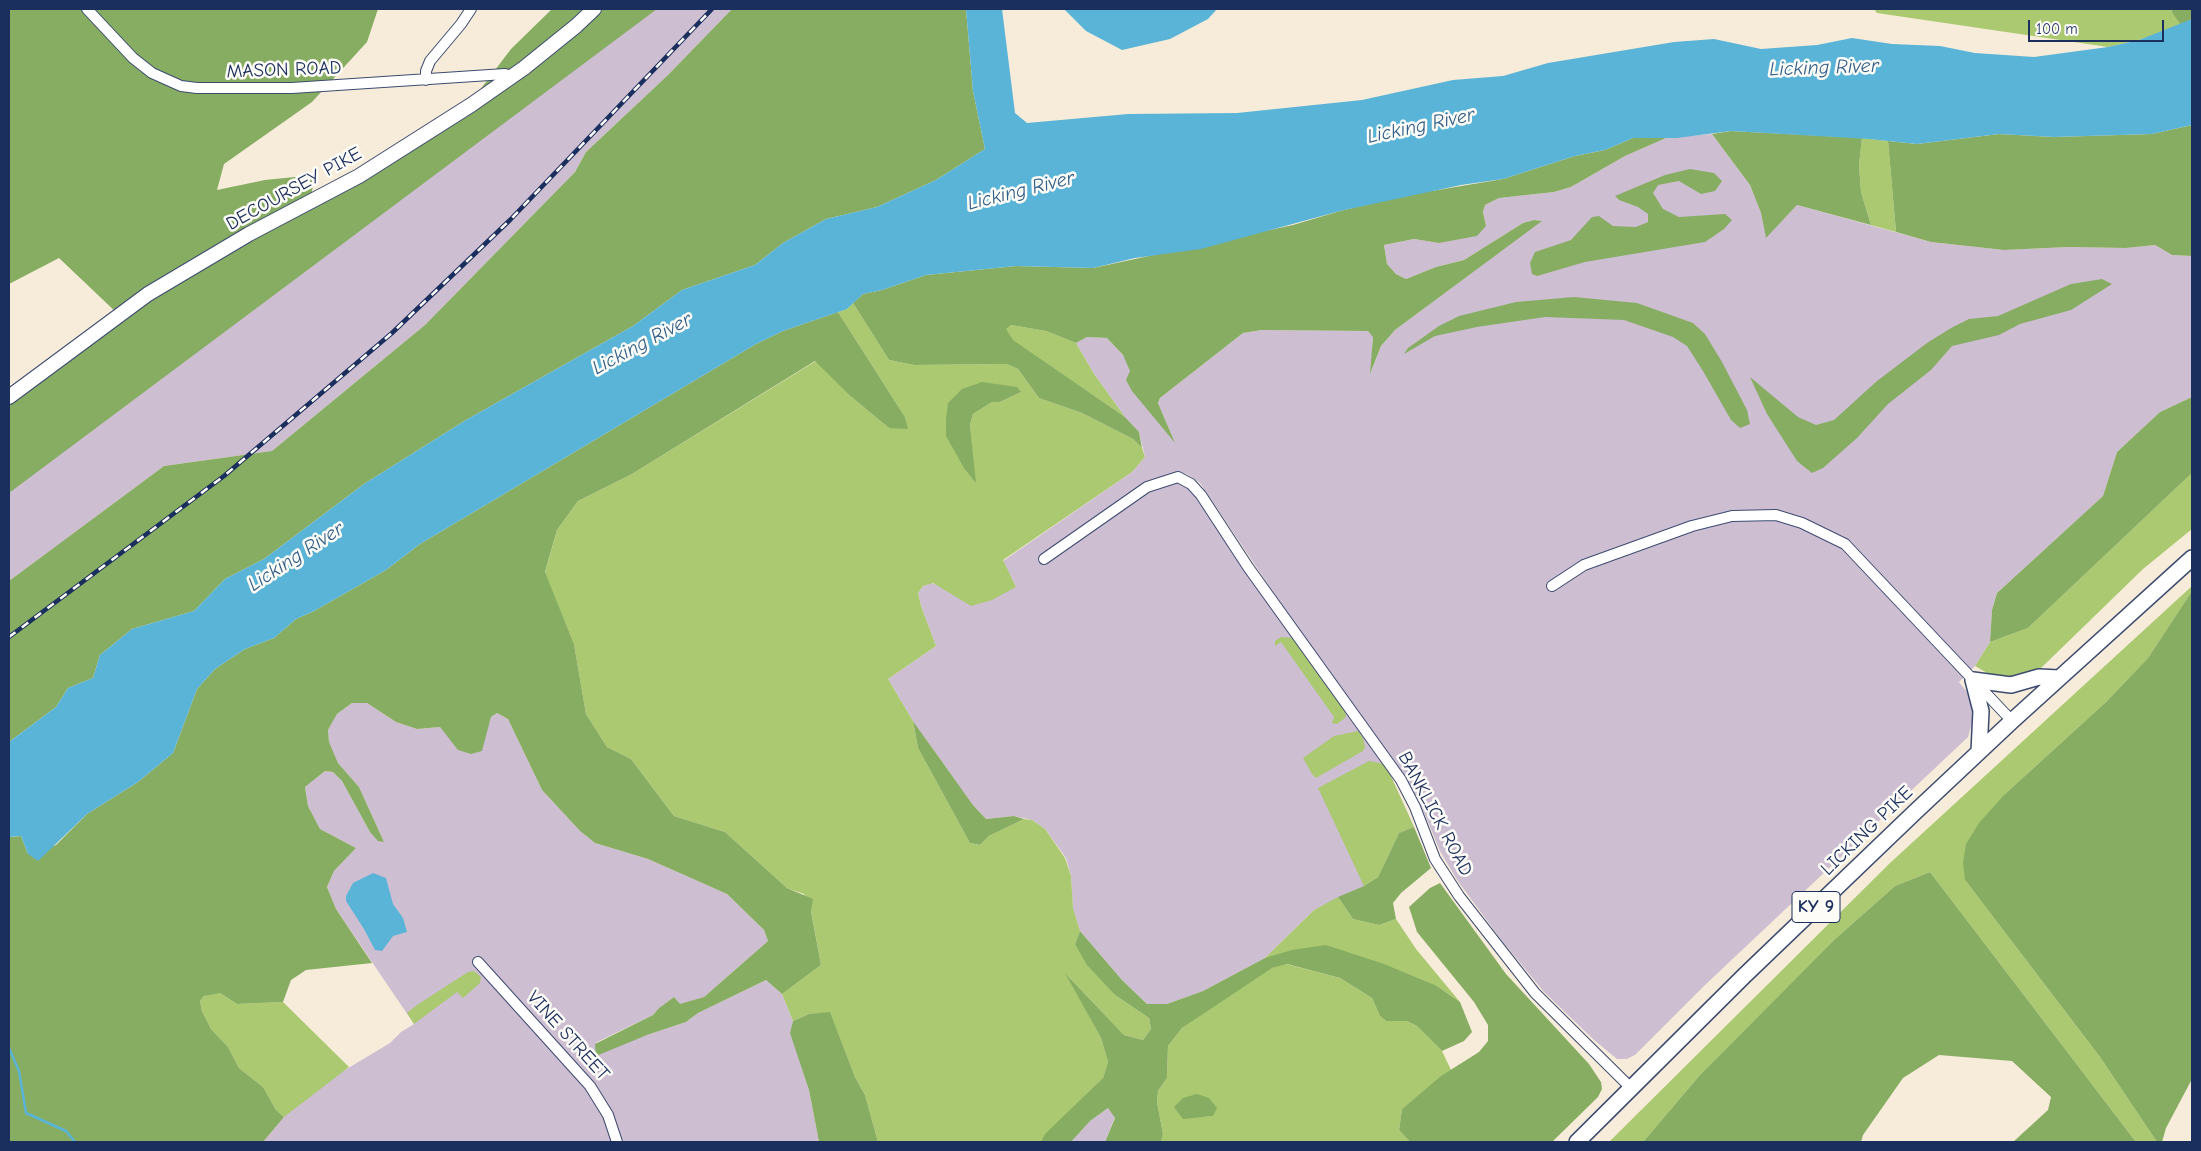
<!DOCTYPE html>
<html>
<head>
<meta charset="utf-8">
<style>
  body { margin:0 }
  #map { position:relative; width:2201px; height:1151px; overflow:hidden; background:#f7ecd9; font-family:"Comic Neue",sans-serif }
  canvas { display:block }
  .frame { position:absolute; inset:0; border:10px solid #1b2f5e; pointer-events:none }
  .scale { position:absolute; left:2028px; top:20px; width:136px; height:22px; box-sizing:border-box; border:2px solid #1b2f5e; border-top:0; padding-left:6px; font-size:15px; line-height:18px; white-space:nowrap; color:#1b2f5e; -webkit-text-stroke:4px #fdfcf7; paint-order:stroke }
</style>
</head>
<body>
<div id="map">
<canvas width="2201" height="1151"></canvas>
<div class="frame"></div>
<div class="scale">100 m</div>
</div>
<script>
const g = document.querySelector('canvas').getContext('2d');
g.lineJoin = 'round';
function paint(path, color) {
  g.fillStyle = color;
  g.fill(path, 'evenodd');
}
function poly(rows) {
  const path = new Path2D();
  for (const r of rows) {
    path.moveTo(r[0], r[1]);
    for (let i = 2; i < r.length; i += 2) path.lineTo(r[i], r[i + 1]);
  }
  return path;
}
function stroke(path, color, width, dash) {
  g.strokeStyle = color;
  g.lineWidth = width;
  g.lineCap = dash ? 'butt' : 'round';
  g.setLineDash(dash || []);
  g.stroke(path);
}
function drawText(font, color, halo, rows, align = 'center') {
  g.font = font + ' "Comic Neue",sans-serif';
  g.lineWidth = 5;
  g.setLineDash([]);
  g.textBaseline = 'middle';
  g.strokeStyle = halo;
  g.fillStyle = color;
  for (const [text, x, y, turn = 0] of rows) {
    g.save();
    g.translate(x, y);
    g.rotate((+turn || 0) * Math.PI / 180);
    g.textAlign = isNaN(turn) ? turn : align;
    if (halo) g.strokeText(text, 0, 0);
    g.fillText(text, 0, 0);
    g.restore();
  }
}
const industrial = poly([
  [594,9,732,9,668,75,586,152,575,172,425,325,272,451,164,466,9,581,9,397,399,151],
  [1712,134,1750,185,1761,213,1766,237,1797,205,1931,242,2004,250,2068,247,2126,248,2155,245,2172,255,2192,256,2192,397,2160,412,2117,452,2103,496,1997,593,1992,610,1990,642,1975,666,1959,682,1967,692,1972,707,1972,723,1968,737,1704,986,1635,1055,1627,1059,1617,1059,1594,1040,1544,992,1502,941,1457,880,1440,851,1420,803,1404,776,1316,656,1200,483,1185,473,1190,492,1197,497,1259,590,1389,772,1414,827,1399,833,1364,886,1314,910,1265,958,1203,991,1167,1004,1147,1004,1122,980,1080,931,1073,908,1071,876,1066,858,1045,829,1032,820,1014,816,986,819,973,805,913,721,888,679,936,646,921,606,918,593,923,586,932,583,949,591,1016,587,1003,561,1132,472,1145,457,1139,432,1125,417,1094,374,1076,343,1087,337,1107,338,1123,355,1174,441,1158,403,1160,398,1243,333,1262,330,1368,331,1373,336,1371,372,1381,346,1395,330,1541,221,1534,220,1523,223,1464,260,1436,267,1406,279,1396,274,1387,264,1384,245,1414,239,1439,243,1486,226,1483,212,1485,205,1499,198,1554,192,1571,187,1625,156,1666,138],
  [352,703,367,703,396,722,417,729,440,727,449,737,487,730,491,717,497,713,508,719,542,790,580,831,595,843,648,859,727,894,764,930,768,941,704,997,680,1005,674,997,659,1008,653,1015,595,1043,647,1035,686,1022,698,1013,766,980,782,994,793,1021,791,1033,809,1090,819,1142,263,1142,288,1112,340,1073,390,1043,401,1032,414,1024,336,909,327,887,334,871,356,848,320,829,308,806,305,787,325,771,333,772,342,781,370,832,384,842,359,787,338,763,329,743,328,730,337,714],
  [1108,1108,1115,1117,1105,1142,1071,1142,1090,1121]
]);
const green = poly([
  [1874,9,2192,9,2192,18,2181,25,2139,40,2108,47,1877,13],
  [1862,138,1888,141,1896,232,1871,225,1861,192,1859,165],
  [853,303,889,360,914,365,1007,364,1018,369,1039,398,1082,413,1133,439,1142,448,1145,457,1132,472,1003,560,1016,587,992,600,971,606,933,583,923,586,918,593,921,606,936,646,888,679,913,721,918,748,970,843,980,845,989,836,1024,819,1032,820,1045,829,1065,858,1071,876,1073,908,1080,931,1075,944,1115,995,1149,1018,1151,1029,1143,1040,1124,1035,1067,975,1101,1038,1108,1062,1103,1078,1041,1142,878,1142,865,1095,855,1077,830,1013,809,1014,793,1021,782,994,821,965,811,910,804,894,787,888,725,832,674,816,631,759,607,747,586,714,574,644,545,573,557,530,578,501,632,474,816,361,849,395,889,428,907,428,905,417,838,312,847,309],
  [1021,392,1000,402,992,402,973,414,970,425,975,482,948,403],
  [1011,325,1046,331,1076,343,1094,374,1125,417,1012,340,1005,329],
  [2192,473,2192,529,2143,569,2038,671,2017,681,1996,678,1975,666,1990,642,2028,628],
  [2192,586,2192,591,2148,658,2106,702,2005,794,1965,880,2100,1057,2157,1142,2136,1142,1930,872,1895,886,1834,940,1699,1076,1643,1142,1609,1142,1890,863],
  [1281,637,1293,638,1345,711,1346,717,1337,724,1332,723,1334,717,1281,642,1275,646,1275,641],
  [1358,731,1363,738,1365,747,1363,751,1316,778,1312,774,1303,758,1334,736],
  [1369,761,1384,764,1389,772,1414,827,1399,833,1378,877,1364,886,1318,788],
  [1338,897,1353,919,1379,925,1396,919,1416,949,1460,1002,1437,986,1265,958,1314,910],
  [1286,964,1340,978,1372,998,1380,1016,1386,1021,1407,1021,1417,1026,1442,1051,1451,1070,1402,1109,1399,1130,1410,1142,1161,1142,1163,1134,1157,1102,1158,1091,1167,1078,1168,1046,1182,1028,1223,999,1271,968],
  [1209,1098,1213,1116,1199,1117],
  [474,971,481,977,480,983,463,998,457,992,414,1024,407,1013,417,1005,468,972],
  [211,993,220,993,237,1004,283,1002,349,1067,284,1117,276,1110,263,1087,239,1068,228,1047,211,1029,202,1011,200,1001,203,997]
]);
const forest = poly([
  [9,9,378,9,367,42,312,102,224,164,217,190,265,180,315,175,310,202,467,107,511,49,552,9,657,9,9,493,9,397,119,315,59,258,9,284],
  [732,9,966,9,973,91,985,149,936,180,877,207,826,219,783,243,755,265,682,290,633,326,466,420,364,484,264,559,225,579,194,611,132,629,100,655,93,678,68,688,56,707,9,742,9,581,164,466,272,451,425,325,575,172,586,152,668,75],
  [2173,9,2192,9,2192,19,2181,25,2172,12],
  [2192,125,2192,256,2172,255,2155,245,2126,248,2068,247,2004,250,1931,242,1896,232,1888,141,1917,144,1999,134,2054,137,2152,134],
  [1731,131,1862,138,1859,165,1861,192,1871,225,1797,205,1766,238,1761,213,1750,185,1712,134],
  [1633,138,1666,138,1625,156,1571,187,1554,192,1499,198,1485,205,1483,212,1486,226,1477,236,1439,243,1414,239,1384,245,1387,264,1396,274,1406,279,1436,267,1464,260,1523,223,1534,220,1542,221,1395,330,1381,346,1370,374,1373,337,1368,331,1262,330,1243,333,1160,398,1158,403,1175,443,1132,391,1126,380,1130,371,1123,355,1107,338,1087,337,1076,343,1046,331,1011,325,1006,329,1013,340,1125,417,1139,432,1142,448,1133,439,1082,413,1039,398,1018,369,1007,364,914,365,889,360,853,303,863,294,882,290,926,275,1016,266,1093,268,1293,225,1340,211,1408,195,1503,179,1575,156,1605,150],
  [1690,169,1714,173,1722,181,1715,191,1701,194,1679,181,1658,185,1653,193,1663,209,1679,217,1725,214,1732,220,1724,229,1705,242,1585,262,1537,276,1532,274,1530,263,1535,252,1571,240,1592,217,1599,216,1613,226,1636,227,1648,222,1648,214,1638,207,1619,200,1615,196,1665,175],
  [2102,279,2112,284,2071,310,2020,324,1999,335,1952,346,1931,370,1888,404,1857,438,1823,468,1812,473,1797,461,1767,414,1750,377,1798,417,1816,425,1834,420,1877,381,1927,343,1951,328,1969,319,1998,316,2071,284],
  [1574,297,1637,303,1693,323,1705,334,1722,362,1747,410,1750,424,1740,428,1731,420,1703,371,1687,346,1673,337,1624,320,1545,317,1477,327,1435,336,1404,354,1408,348,1439,326,1459,316,1516,302],
  [838,312,905,417,908,429,889,428,849,395,815,361,632,474,578,501,557,530,545,572,574,644,586,714,607,747,631,759,674,816,725,832,787,888,813,899,811,911,821,965,782,994,766,980,698,1013,686,1022,647,1035,596,1056,595,1044,653,1015,659,1008,674,997,680,1004,704,997,768,941,764,930,727,894,648,859,595,843,580,831,542,790,508,719,497,713,491,717,482,751,471,754,458,750,440,727,417,729,396,722,367,703,352,703,337,714,328,730,329,742,338,763,359,787,384,842,378,841,370,832,342,781,333,772,325,771,305,787,308,806,320,829,356,848,334,871,327,887,336,909,372,963,306,970,291,980,283,1002,237,1004,220,993,204,996,200,1001,202,1011,211,1029,228,1047,239,1068,263,1087,276,1110,284,1117,263,1142,9,1142,9,837,21,836,28,854,56,845,87,814,138,782,173,753,197,689,215,669,245,649,274,638,296,619,314,611,386,570,420,544,756,344,783,331],
  [982,382,1017,387,1021,392,1000,402,992,402,973,414,970,425,976,483,964,468,946,436,946,419,948,403,962,389],
  [2192,397,2192,473,2028,628,1990,642,1992,610,1997,593,2103,496,2117,452,2160,412],
  [2192,591,2192,1079,2166,1128,2162,1142,2157,1142,2100,1057,1965,880,1963,863,1966,844,1979,823,2005,794,2106,702,2148,658],
  [913,721,973,805,986,819,1014,816,1024,819,989,836,980,845,970,843,918,748],
  [1414,827,1431,868,1401,893,1393,903,1396,919,1379,925,1353,919,1338,897,1364,886,1378,877,1399,833],
  [1930,872,2136,1142,2013,1142,2048,1110,2051,1097,2012,1061,1939,1055,1903,1078,1863,1135,1861,1142,1643,1142,1699,1076,1834,940,1895,886],
  [1440,883,1506,974,1589,1064,1601,1082,1602,1089,1598,1097,1552,1142,1410,1142,1399,1130,1402,1109,1441,1076,1479,1052,1488,1041,1488,1025,1474,1002,1417,932,1409,907,1430,888],
  [1080,931,1122,980,1147,1004,1167,1004,1203,991,1265,958,1292,950,1326,945,1384,964,1437,986,1460,1002,1472,1032,1464,1041,1442,1051,1417,1026,1407,1021,1386,1021,1380,1016,1372,998,1340,978,1287,964,1272,968,1182,1028,1168,1046,1167,1078,1158,1091,1157,1102,1163,1134,1161,1142,1105,1142,1115,1118,1108,1108,1090,1121,1071,1142,1041,1142,1045,1134,1103,1078,1108,1062,1101,1038,1065,973,1124,1035,1143,1040,1151,1029,1149,1018,1115,995,1087,965,1075,944],
  [830,1012,855,1077,865,1095,878,1142,819,1142,809,1090,790,1033,793,1021,809,1014],
  [1197,1094,1209,1098,1217,1108,1213,1116,1183,1119,1174,1107,1183,1098]
]);
const water = poly([
  [966,9,1002,9,1015,113,1027,123,1128,114,1237,113,1362,100,1453,80,1503,76,1548,63,1674,42,1714,39,1761,49,1817,45,1852,38,1892,44,1940,46,1975,53,2034,57,2108,47,2139,40,2192,19,2192,125,2152,134,2054,137,1999,134,1917,144,1869,139,1731,131,1677,138,1633,138,1605,150,1575,156,1503,179,1461,185,1340,211,1201,249,1135,258,1093,268,1016,266,926,275,882,290,863,294,847,309,783,331,756,344,420,544,386,570,314,611,296,619,274,638,245,649,215,669,197,689,173,753,138,782,87,814,38,861,28,854,21,836,9,837,9,742,56,707,68,688,93,678,100,655,132,629,194,611,225,579,264,559,364,484,466,420,633,326,682,290,755,265,783,243,826,219,877,207,936,180,985,149,973,91],
  [1064,9,1217,9,1208,19,1170,39,1122,50,1086,31],
  [373,873,386,878,393,904,403,918,407,932,393,936,382,951,375,950,364,929,346,901,346,896,353,883]
]);
const stream = poly([
  [9,1048,19,1071,26,1113,66,1131,75,1142]
]);
const minor = poly([
  [87,9,133,58,152,73,181,86,197,88,292,88,505,74,511,76],
  [426,80,426,71,430,61,461,24,471,9],
  [1044,559,1147,487,1178,477,1191,484,1201,495,1248,567,1401,780,1415,807,1435,859,1459,896,1535,993,1631,1088],
  [1552,586,1584,565,1692,526,1732,516,1776,515,1802,523,1845,544,2012,721],
  [478,962,590,1086,608,1115,617,1142]
]);
const secondary = poly([
  [9,397,148,294,249,234,359,176,471,105,524,68,576,26,594,9]
]);
const primary = poly([
  [1979,752,1981,711,1973,680,2011,685,2039,677,2059,678],
  [1577,1142,1744,976,1914,813,2012,721,2192,558]
]);
const rail = poly([
  [9,637,224,476,392,333,510,220,712,9]
]);
const shields = [
  [1816,907,48]
];
const shieldNames = [
  ["KY 9",1816,907]
];
const streetNames = [
  ["MASON ROAD",284,70,-2],
  ["DECOURSEY PIKE",294,189,-29],
  ["BANKLICK ROAD",1435,814,62],
  ["LICKING PIKE",1867,831,-44],
  ["VINE STREET",568,1036,48]
];
const waterNames = [
  ["Licking River",1824,68,-2],
  ["Licking River",1421,126,-12],
  ["Licking River",1021,191,-14],
  ["Licking River",642,344,-28],
  ["Licking River",296,557,-33]
];
paint(industrial, '#cebed2');
paint(green, '#aac971');
paint(forest, '#87ad63');
paint(water, '#5ab4d7');
stroke(stream, '#5ab4d7', 2.5);
stroke(minor, '#3c4b70', 12);
stroke(secondary, '#3c4b70', 16);
stroke(primary, '#3c4b70', 18);
stroke(minor, '#fff', 10);
stroke(secondary, '#fff', 14);
stroke(primary, '#fff', 15);
stroke(rail, '#1b2f5e', 4.5);
stroke(rail, '#fdfcf7', 2.5, [8]);
for (const [x, y, w] of shields) {
  const box = new Path2D();
  box.roundRect(x - w / 2, y - 15.5, w, 31, 4);
  g.fillStyle = '#fdfcf7';
  g.fill(box);
  stroke(box, '#1b2f5e', 1);
}
drawText('bold 18px', '#1b2f5e', null, shieldNames);
drawText('19px', '#1b2f5e', '#fdfcf7', streetNames);
drawText('italic 20px', '#315e88', '#fdfcf7', waterNames);
</script>
</body>
</html>
